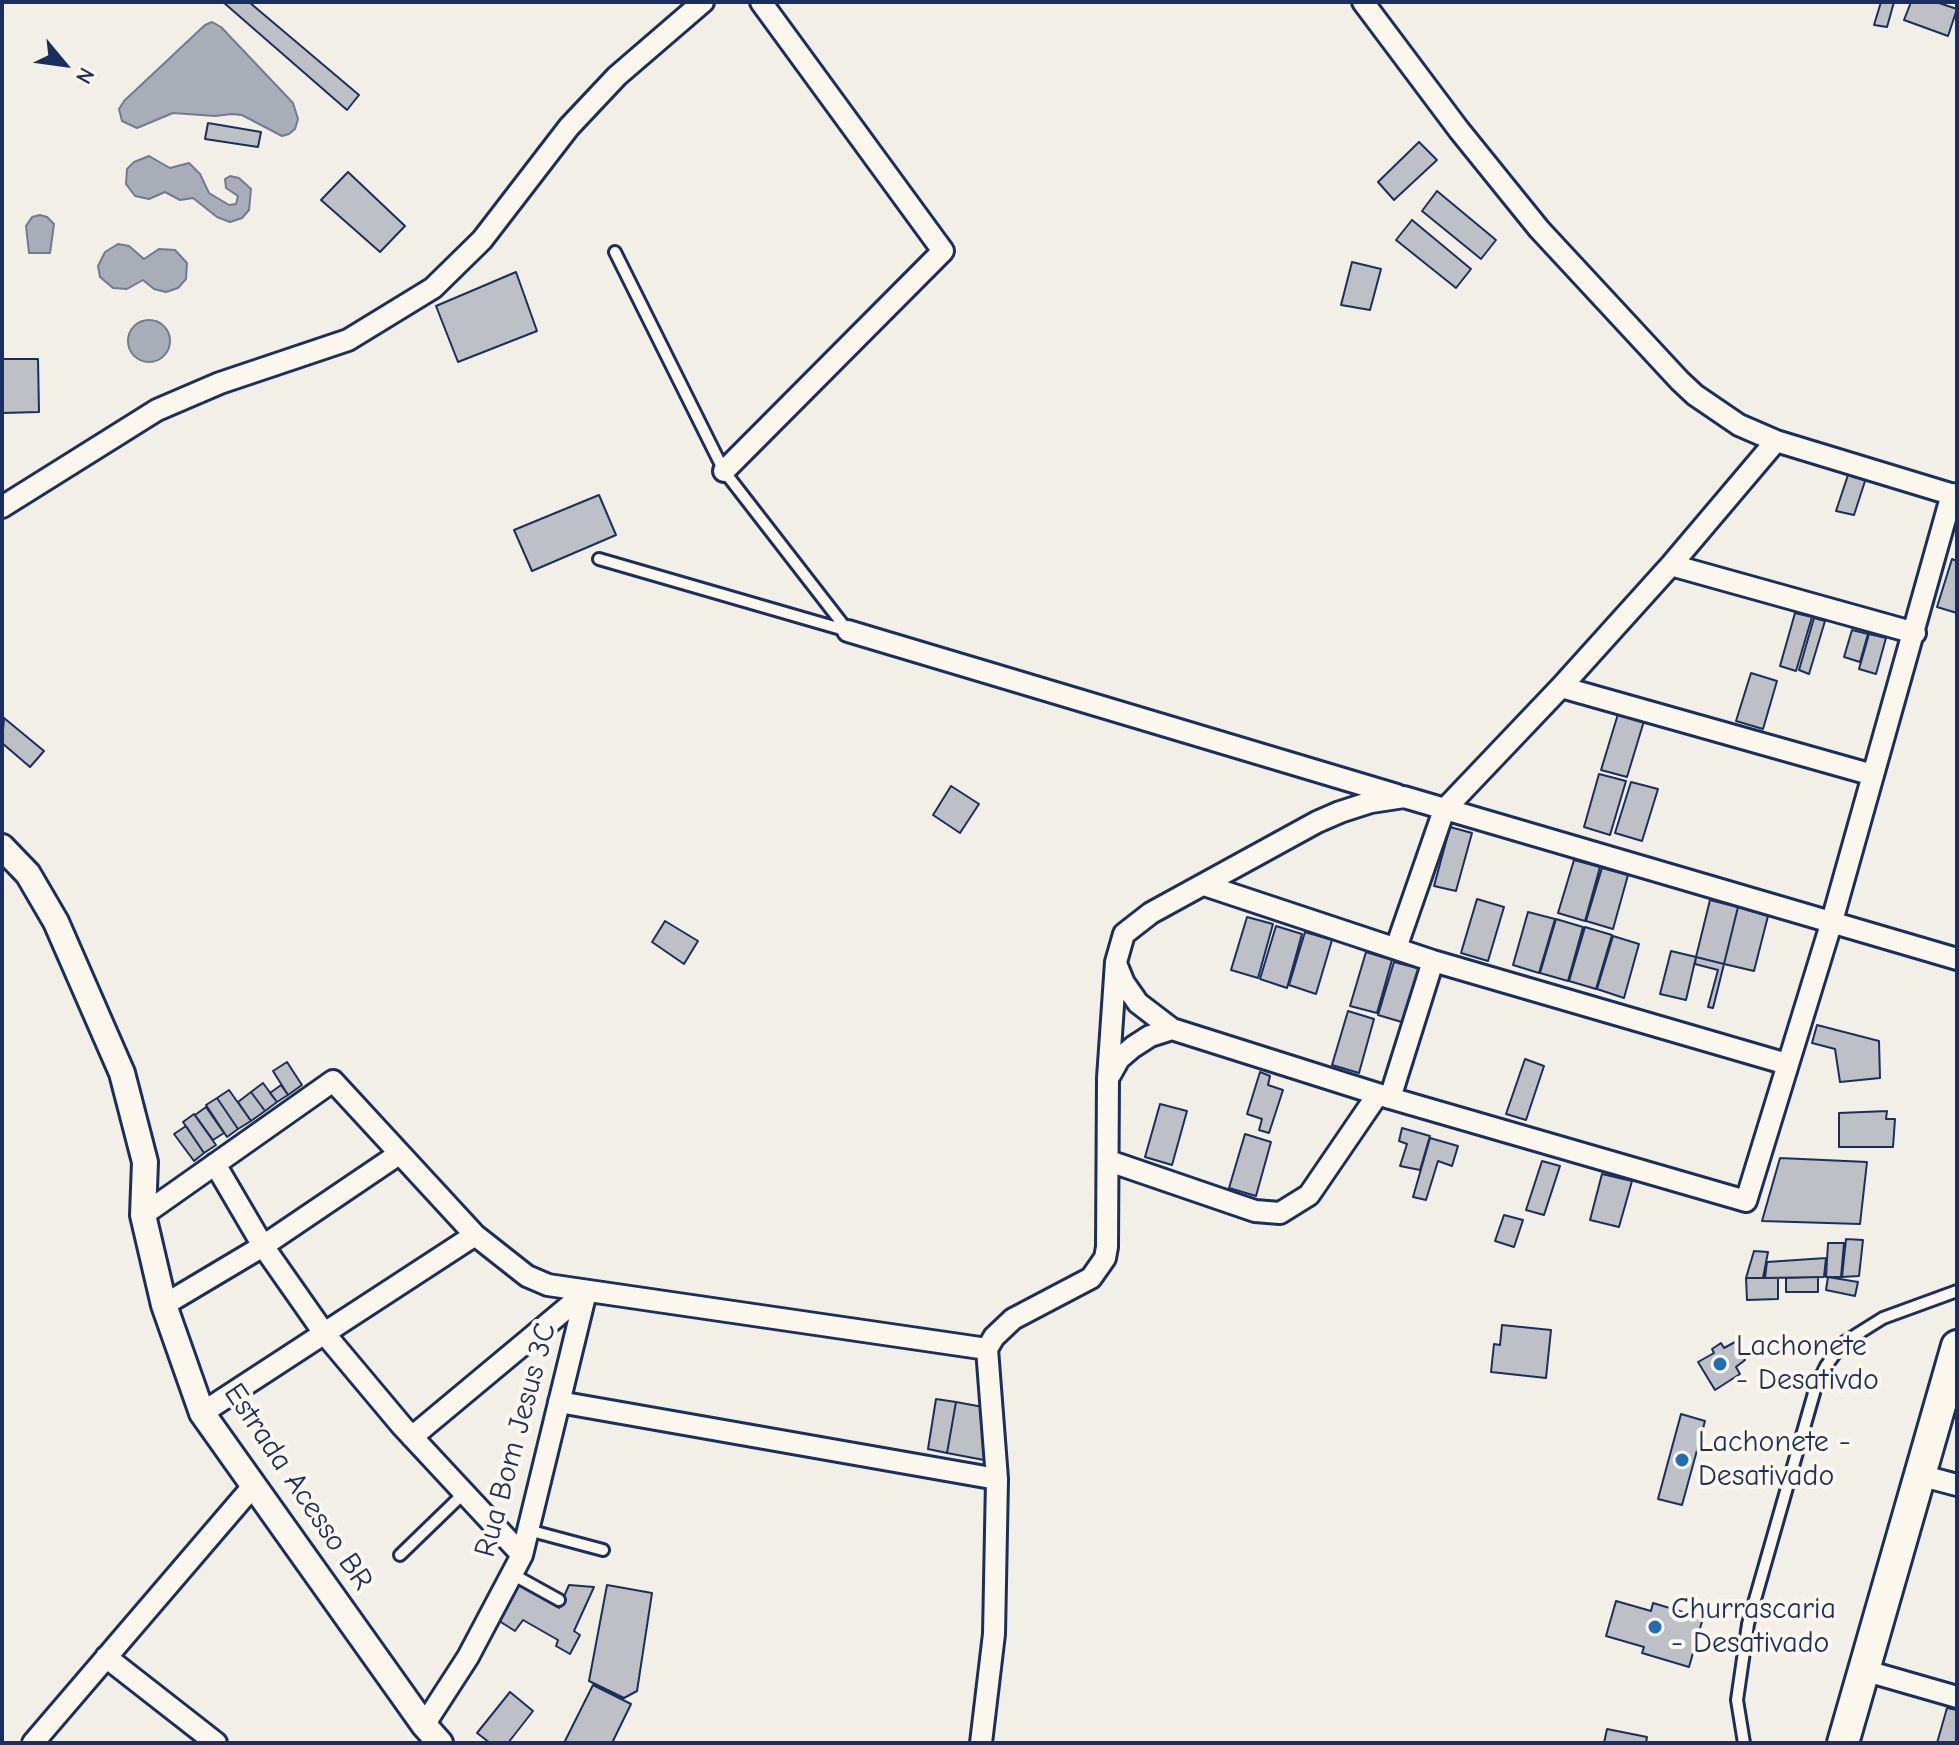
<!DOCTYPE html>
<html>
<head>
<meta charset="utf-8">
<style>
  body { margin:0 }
  #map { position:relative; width:1959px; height:1745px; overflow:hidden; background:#f2efe6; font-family:"Comic Neue",sans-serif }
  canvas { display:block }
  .frame { position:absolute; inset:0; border:4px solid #1b2f5e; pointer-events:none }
  .north { position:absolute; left:24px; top:24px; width:80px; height:80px; -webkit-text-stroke:6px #fbf7ec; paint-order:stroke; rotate:119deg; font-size:22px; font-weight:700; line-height:32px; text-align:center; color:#1b2f5e }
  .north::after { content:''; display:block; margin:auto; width:28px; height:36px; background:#1b2f5e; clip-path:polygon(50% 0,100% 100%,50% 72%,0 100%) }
</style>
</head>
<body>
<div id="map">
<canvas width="1959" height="1745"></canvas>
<div class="frame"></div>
<div class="north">N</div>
</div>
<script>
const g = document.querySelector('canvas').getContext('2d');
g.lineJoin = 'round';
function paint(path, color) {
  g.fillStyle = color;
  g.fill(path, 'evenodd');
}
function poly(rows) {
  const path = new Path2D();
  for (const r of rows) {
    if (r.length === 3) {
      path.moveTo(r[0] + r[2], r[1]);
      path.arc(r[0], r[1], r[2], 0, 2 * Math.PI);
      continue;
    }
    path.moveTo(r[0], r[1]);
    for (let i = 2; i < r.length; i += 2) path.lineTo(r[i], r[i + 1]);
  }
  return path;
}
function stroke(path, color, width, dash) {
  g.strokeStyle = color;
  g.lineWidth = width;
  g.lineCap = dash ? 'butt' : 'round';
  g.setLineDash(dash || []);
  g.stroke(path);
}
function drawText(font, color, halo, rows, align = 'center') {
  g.font = font + ' "Comic Neue",sans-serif';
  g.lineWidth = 8;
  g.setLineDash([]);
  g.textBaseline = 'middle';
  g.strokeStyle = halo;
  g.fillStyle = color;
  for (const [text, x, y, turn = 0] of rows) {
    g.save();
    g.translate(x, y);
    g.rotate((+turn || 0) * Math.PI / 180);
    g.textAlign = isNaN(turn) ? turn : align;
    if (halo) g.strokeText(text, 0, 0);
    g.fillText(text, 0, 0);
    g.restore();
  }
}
const water = poly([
  [212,22,221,27,293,103,298,119,295,129,289,134,282,136,242,115,232,114,215,116,173,113,137,128,122,121,119,109,124,101,205,25,212,22],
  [149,156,170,168,189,163,200,174,209,193,229,205,236,204,238,196,226,188,225,179,230,176,239,178,251,189,249,210,242,218,230,222,217,217,193,198,180,200,165,192,149,199,135,196,126,184,127,169,134,162,149,156],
  [40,215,47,217,54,224,50,253,29,253,26,226,32,217,40,215],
  [118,244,129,246,144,259,159,249,175,250,187,263,186,279,178,288,166,292,154,289,143,280,127,289,113,288,100,277,98,266,105,252,118,244],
  [149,341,21]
]);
const building = poly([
  [223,2,249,2,359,95,347,110,223,2],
  [1881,2,1894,2,1887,27,1874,25,1881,2],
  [1911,2,1936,2,1957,9,1948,36,1904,20,1911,2],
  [208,123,261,132,258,147,205,139,208,123],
  [1419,142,1437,160,1394,200,1378,182,1419,142],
  [348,172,405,226,380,252,321,200,348,172],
  [1437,191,1496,240,1481,259,1422,211,1437,191],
  [1412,220,1471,269,1456,288,1396,240,1412,220],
  [1352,262,1381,269,1370,310,1341,305,1352,262],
  [516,272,537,331,458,362,436,306,516,272],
  [2,359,38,359,39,412,2,413,2,359],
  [1849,472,1866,478,1854,515,1836,511,1849,472],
  [599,495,616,535,532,571,514,530,599,495],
  [1952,559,1957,561,1957,613,1937,607,1952,559],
  [1795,613,1812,617,1796,671,1780,666,1795,613],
  [1814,618,1825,621,1809,674,1799,670,1814,618],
  [1852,630,1868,634,1860,662,1844,657,1852,630],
  [1869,634,1886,638,1876,674,1859,669,1869,634],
  [1751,673,1777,681,1763,729,1736,721,1751,673],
  [1618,714,1644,721,1627,777,1601,770,1618,714],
  [4,718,44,751,30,767,2,743,4,718],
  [1599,774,1626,781,1610,835,1584,827,1599,774],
  [1631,782,1658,789,1642,841,1615,833,1631,782],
  [951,786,979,804,960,833,933,815,951,786],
  [1450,827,1472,833,1456,891,1434,886,1450,827],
  [1574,860,1600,867,1585,921,1558,913,1574,860],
  [1602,868,1628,875,1613,929,1586,921,1602,868],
  [1477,899,1504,907,1488,961,1461,953,1477,899],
  [1710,900,1738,907,1724,964,1696,957,1710,900],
  [1738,907,1768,916,1754,971,1724,964,1738,907],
  [1528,912,1555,919,1539,973,1513,965,1528,912],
  [1247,917,1273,924,1258,978,1231,970,1247,917],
  [1556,919,1583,927,1568,981,1540,973,1556,919],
  [665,921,698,941,684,964,652,942,665,921],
  [1276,926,1302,934,1287,988,1260,979,1276,926],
  [1585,927,1612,935,1596,989,1569,981,1585,927],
  [1305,932,1332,940,1316,994,1289,985,1305,932],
  [1613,936,1639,944,1624,998,1597,989,1613,936],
  [1671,951,1696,957,1686,1000,1660,994,1671,951],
  [1366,952,1392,960,1377,1013,1350,1006,1366,952],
  [1696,957,1724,964,1713,1008,1708,1007,1718,970,1695,964,1696,957],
  [1394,962,1421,969,1405,1023,1378,1015,1394,962],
  [1348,1011,1374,1019,1359,1073,1332,1065,1348,1011],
  [1817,1025,1879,1041,1880,1078,1840,1082,1835,1049,1812,1043,1817,1025],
  [1525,1059,1544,1066,1526,1120,1506,1114,1525,1059],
  [287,1062,302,1085,288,1095,273,1071,287,1062],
  [1260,1072,1270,1076,1268,1085,1283,1090,1269,1133,1259,1130,1262,1119,1247,1114,1260,1072],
  [263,1083,277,1102,265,1111,251,1092,263,1083],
  [281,1085,288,1095,277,1102,270,1093,281,1085],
  [229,1090,251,1121,238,1129,217,1098,229,1090],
  [251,1092,265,1111,251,1121,238,1102,251,1092],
  [217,1098,238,1129,227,1137,206,1105,217,1098],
  [1160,1104,1187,1111,1172,1165,1145,1157,1160,1104],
  [206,1107,224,1133,213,1140,195,1115,206,1107],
  [1887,1111,1886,1119,1895,1119,1893,1147,1839,1147,1839,1113,1887,1111],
  [194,1114,216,1145,204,1153,183,1122,194,1114],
  [186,1126,204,1153,194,1161,174,1134,186,1126],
  [1402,1128,1430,1136,1420,1170,1400,1166,1407,1144,1399,1141,1402,1128],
  [1245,1134,1271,1142,1256,1196,1229,1188,1245,1134],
  [1430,1138,1458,1146,1452,1166,1438,1161,1426,1200,1413,1197,1430,1138],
  [1780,1158,1867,1162,1860,1224,1762,1221,1780,1158],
  [1542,1161,1560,1166,1544,1215,1526,1210,1542,1161],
  [1602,1174,1632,1181,1619,1227,1590,1220,1602,1174],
  [1504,1215,1523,1220,1514,1247,1495,1241,1504,1215],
  [1846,1239,1863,1240,1859,1276,1842,1277,1846,1239],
  [1828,1243,1844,1243,1841,1277,1826,1277,1828,1243],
  [1754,1251,1768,1252,1763,1278,1746,1278,1754,1251],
  [1826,1258,1824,1277,1765,1278,1767,1262,1826,1258],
  [1818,1277,1818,1292,1786,1292,1786,1278,1818,1277],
  [1828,1277,1858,1282,1855,1296,1826,1290,1828,1277],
  [1746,1278,1778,1278,1778,1299,1747,1300,1746,1278],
  [1502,1325,1551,1330,1546,1378,1491,1372,1494,1344,1500,1345,1502,1325],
  [1735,1342,1745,1360,1736,1367,1740,1374,1715,1390,1698,1362,1714,1353,1712,1349,1721,1343,1724,1348,1735,1342],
  [936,1399,956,1402,947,1453,928,1449,936,1399],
  [956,1402,983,1407,984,1460,947,1453,956,1402],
  [1681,1414,1705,1421,1682,1505,1658,1499,1681,1414],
  [516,1582,559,1608,569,1585,594,1587,574,1631,580,1635,570,1654,556,1646,558,1640,523,1620,515,1631,496,1619,516,1582],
  [607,1585,652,1593,637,1691,624,1698,589,1681,607,1585],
  [1616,1601,1651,1611,1653,1603,1703,1618,1689,1667,1642,1653,1644,1647,1606,1636,1616,1601],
  [593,1685,631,1704,612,1743,564,1743,593,1685],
  [510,1692,533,1711,508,1743,490,1743,477,1733,510,1692],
  [1947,1708,1957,1710,1957,1743,1937,1743,1947,1708],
  [1607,1729,1647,1737,1646,1743,1604,1743,1607,1729]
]);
const service = poly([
  [615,252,724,471,848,631],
  [599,559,848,631],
  [528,1530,603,1550],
  [400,1555,463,1494],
  [512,1574,559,1600],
  [1744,1743,1737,1700,1748,1624,1816,1386,1826,1366,1843,1343,1883,1318,1957,1291]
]);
const minor = poly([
  [1363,2,1459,130,1539,229,1680,381,1695,395,1739,425,1776,441,1957,496],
  [724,471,943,251,761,2],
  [2,507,157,410,220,383,348,340,433,288,482,240,569,127,617,76,703,2],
  [1671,565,1776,441],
  [848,631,1397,795],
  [1561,687,1873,775],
  [1204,885,1433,961,1787,1064],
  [1396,948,1444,810,1561,687,1671,565,1915,633],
  [1117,966,1124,983,1138,1003,1172,1029,1390,1098,1746,1201,1832,921,1952,494],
  [1110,1075,1119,1059,1133,1047,1150,1036,1172,1029],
  [1390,1098,1433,961],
  [1109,1161,1255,1211,1280,1213,1309,1195,1378,1094],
  [215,1164,263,1246,324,1333,402,1426,522,1555],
  [143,1215,333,1081,475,1235,527,1276,548,1285,987,1349,994,1337,1013,1319,1091,1278,1105,1258,1107,1247,1108,1078,1116,962,1124,934,1151,913,1317,822,1340,812,1371,802,1404,797,1957,959],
  [164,1305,263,1246,399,1154],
  [559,1402,997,1479],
  [202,1413,475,1235],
  [412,1437,586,1292],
  [1919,1475,1957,1485],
  [106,1657,216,1743],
  [1863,1670,1957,1697],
  [424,1725,468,1657,522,1555,586,1292],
  [33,1743,254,1485],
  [981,1743,994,1634,997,1479,987,1349]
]);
const tertiary = poly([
  [2,847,28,874,56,922,122,1073,145,1162,143,1215,164,1305,202,1413,424,1725,440,1743]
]);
const primary = poly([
  [1843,1743,1957,1346]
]);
const markers = [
  [1720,1364,8,"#1f6fb2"],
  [1682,1460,8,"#1f6fb2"],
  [1655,1627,8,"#1f6fb2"]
];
const poiNames = [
  ["Lachonete",1736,1347],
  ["- Desativdo",1736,1381],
  ["Lachonete -",1698,1443],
  ["Desativado",1698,1477],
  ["Churrascaria",1671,1610],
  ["- Desativado",1671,1644]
];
const streetNames = [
  ["Rua Bom Jesus 3C",516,1440,-75],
  ["Estrada Acesso BR",298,1487,56]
];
paint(water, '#a9adb7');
stroke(water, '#707b93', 2);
paint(building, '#bdc0c4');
stroke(building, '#1b2f5e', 2);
stroke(service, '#1b2f5e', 16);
stroke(minor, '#1b2f5e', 26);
stroke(tertiary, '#1b2f5e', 30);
stroke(primary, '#1b2f5e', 36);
stroke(service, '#fbf7ec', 10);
stroke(minor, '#fbf7ec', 20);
stroke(tertiary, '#fbf7ec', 24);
stroke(primary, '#fbf7ec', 30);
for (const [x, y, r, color] of markers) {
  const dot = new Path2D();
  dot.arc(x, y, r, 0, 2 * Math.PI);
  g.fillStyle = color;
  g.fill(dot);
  stroke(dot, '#fbf7ec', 3);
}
drawText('30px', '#1b2f5e', '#fbf7ec', poiNames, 'left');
drawText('30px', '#1b2f5e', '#fbf7ec', streetNames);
</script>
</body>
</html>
